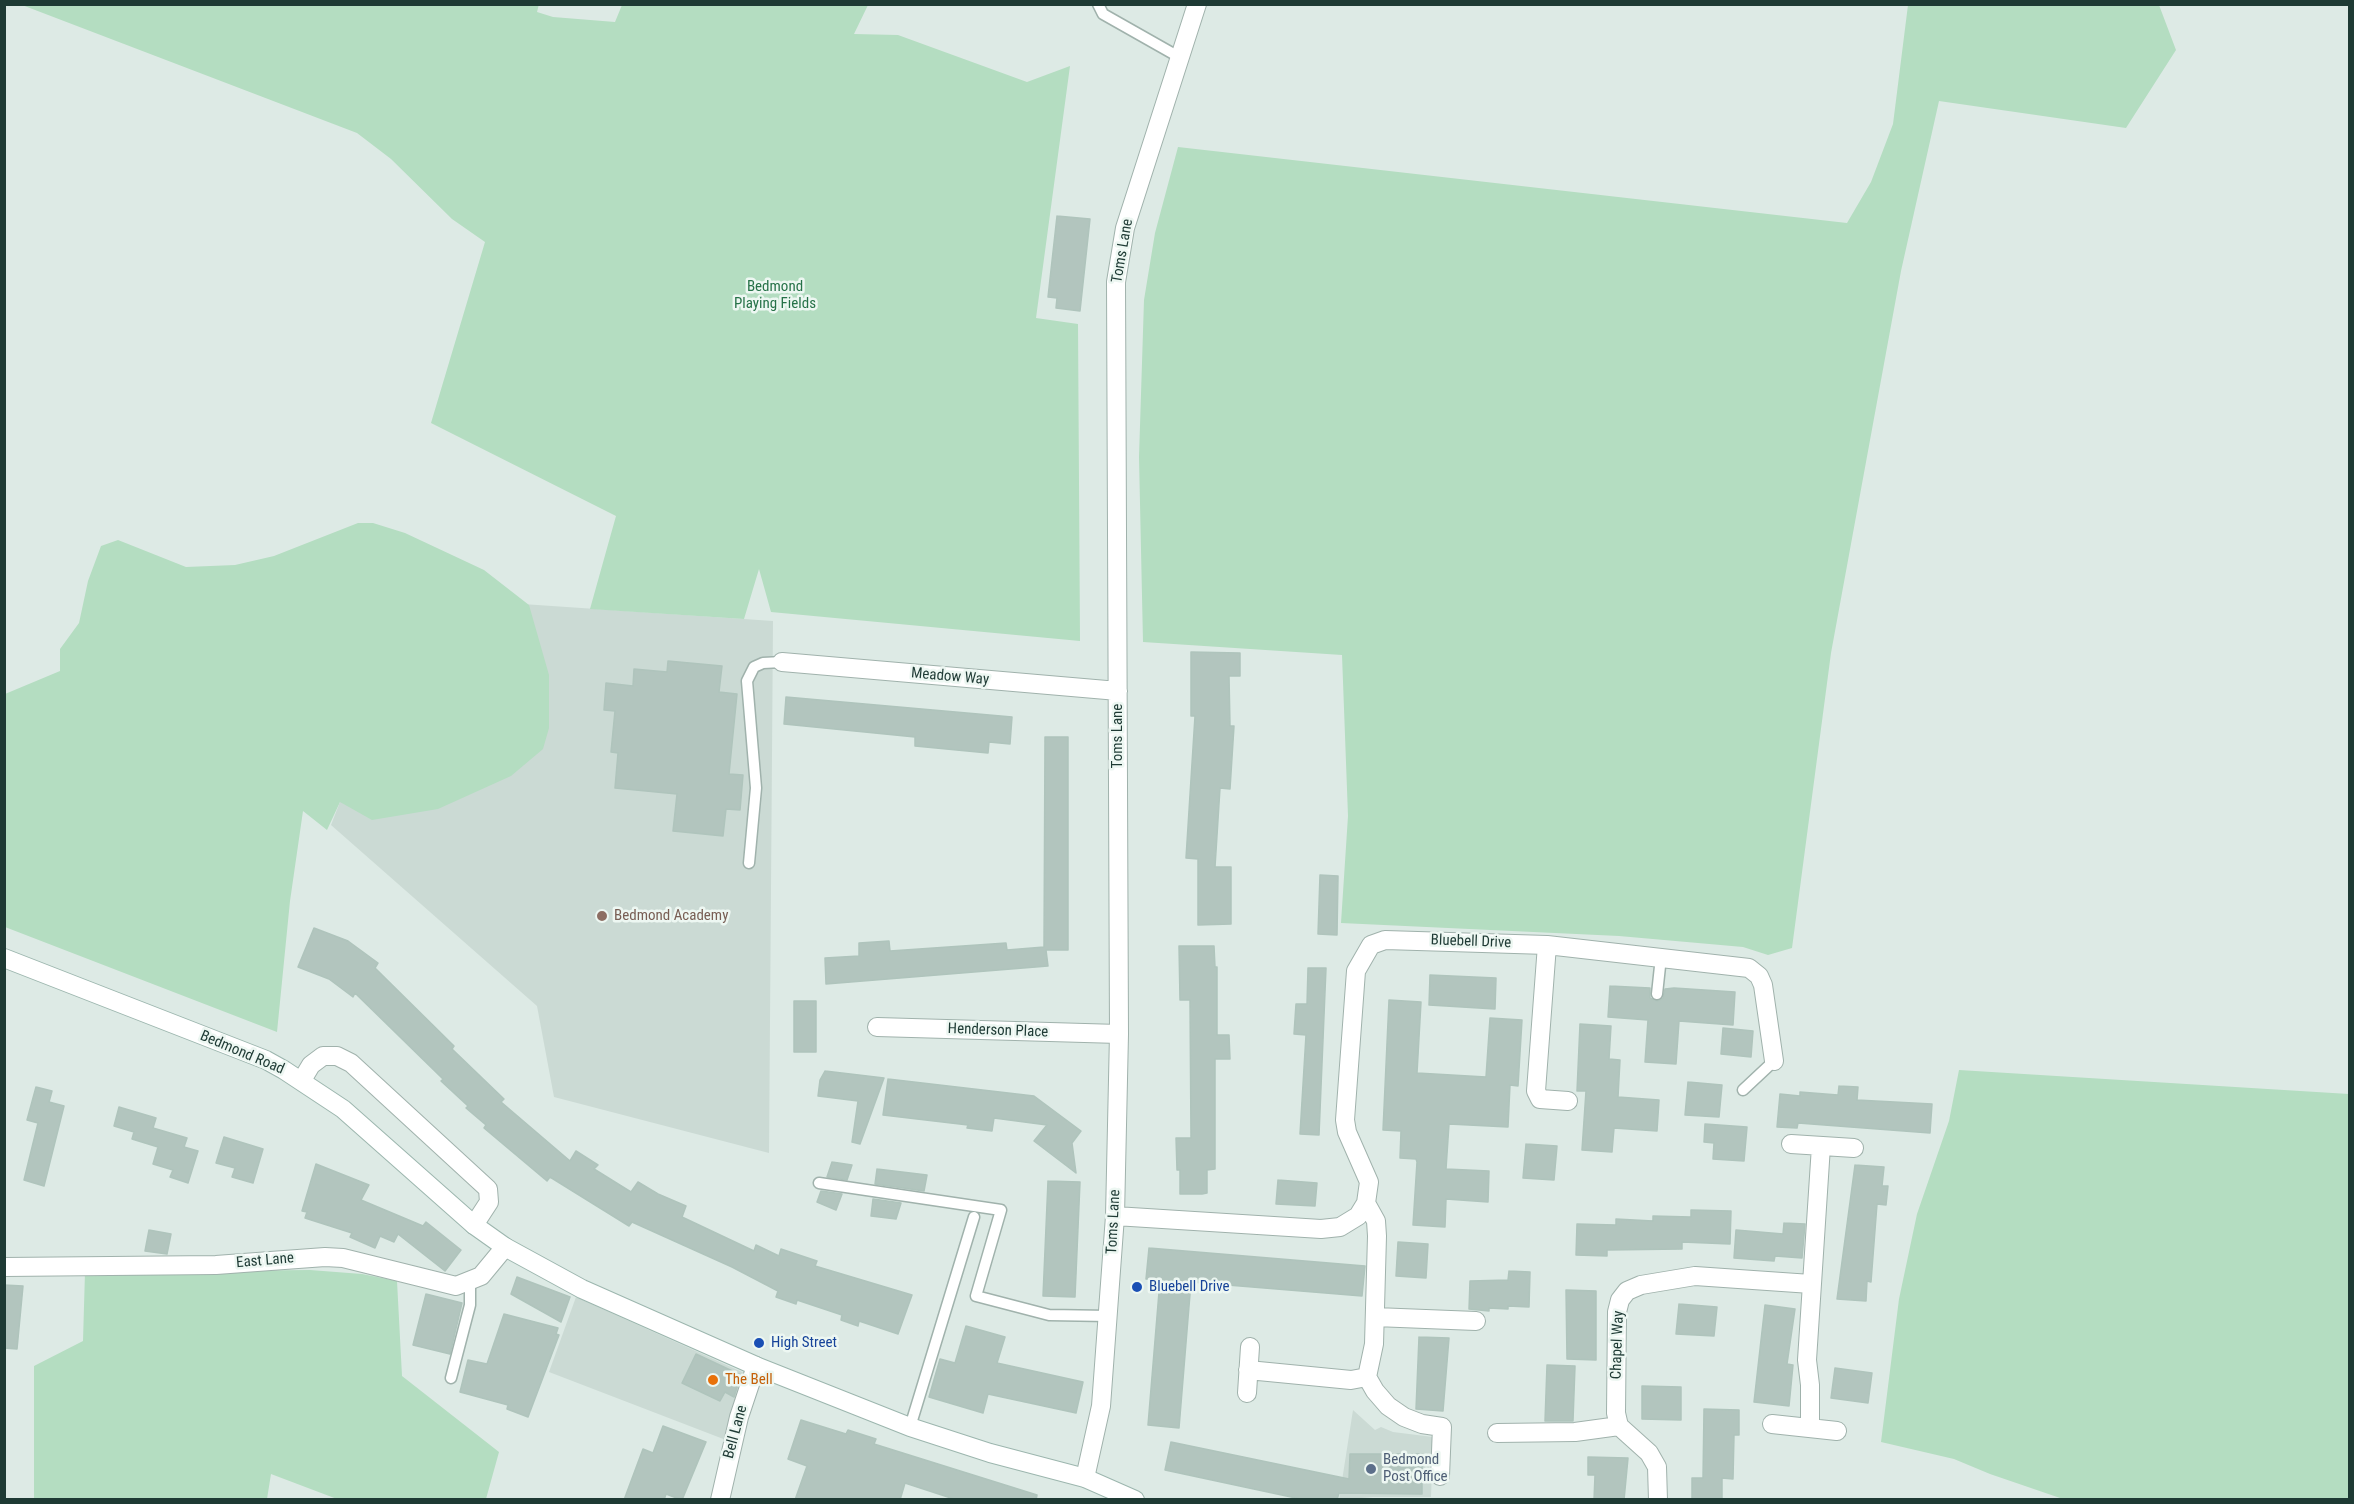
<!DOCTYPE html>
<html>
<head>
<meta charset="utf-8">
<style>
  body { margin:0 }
  #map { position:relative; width:2354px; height:1504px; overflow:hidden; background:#ddeae5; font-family:"Roboto Condensed",sans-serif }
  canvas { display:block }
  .frame { position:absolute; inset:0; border:6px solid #1e3a34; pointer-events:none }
</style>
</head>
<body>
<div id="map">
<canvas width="2354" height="1504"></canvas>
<div class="frame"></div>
</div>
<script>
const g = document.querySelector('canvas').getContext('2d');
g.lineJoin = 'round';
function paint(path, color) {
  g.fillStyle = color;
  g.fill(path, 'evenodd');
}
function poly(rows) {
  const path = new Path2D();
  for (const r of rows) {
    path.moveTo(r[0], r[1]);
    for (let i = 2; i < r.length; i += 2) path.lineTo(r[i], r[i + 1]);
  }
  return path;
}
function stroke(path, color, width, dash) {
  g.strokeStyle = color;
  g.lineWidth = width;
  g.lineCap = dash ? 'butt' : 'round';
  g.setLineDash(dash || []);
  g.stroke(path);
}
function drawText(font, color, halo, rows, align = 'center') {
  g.font = font + ' "Roboto Condensed",sans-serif';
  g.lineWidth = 5;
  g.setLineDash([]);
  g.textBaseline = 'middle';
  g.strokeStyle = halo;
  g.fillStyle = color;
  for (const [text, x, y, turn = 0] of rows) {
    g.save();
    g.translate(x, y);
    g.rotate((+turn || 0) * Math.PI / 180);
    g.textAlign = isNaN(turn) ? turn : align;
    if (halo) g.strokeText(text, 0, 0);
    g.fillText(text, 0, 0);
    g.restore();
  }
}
const built = poly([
  [375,594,773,621,769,1153,554,1097,537,1006,331,825,340,802],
  [576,1297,751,1376,726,1440,549,1372],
  [1353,1410,1375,1430,1381,1427,1393,1432,1433,1437,1431,1497,1373,1497,1339,1500]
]);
const green = poly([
  [539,4,537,12,553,17,615,22,622,5,868,5,854,34,898,35,1027,82,1070,66,1036,318,1078,324,1080,641,771,612,759,569,744,619,590,609,616,516,431,423,485,242,452,219,391,159,357,133,22,5],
  [1908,5,2159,5,2176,50,2126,128,1939,101,1901,271,1831,653,1792,948,1768,955,1743,947,1619,936,1341,923,1348,816,1342,655,1143,642,1139,457,1144,300,1155,233,1178,147,1847,223,1871,182,1893,124],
  [358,523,373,523,405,533,484,570,529,605,549,675,549,728,543,749,511,776,438,809,372,820,340,802,327,830,303,811,290,901,277,1032,5,927,5,694,60,671,60,649,79,623,88,581,101,546,118,540,186,567,235,565,274,556],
  [1959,1070,2349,1094,2349,1499,2063,1499,1990,1474,1954,1459,1881,1442,1899,1299,1917,1214,1949,1121],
  [310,1270,362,1274,397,1281,402,1376,499,1452,486,1499,337,1499,271,1474,267,1499,34,1499,34,1366,83,1341,85,1272]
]);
const building = poly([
  [1057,216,1090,219,1080,311,1056,308,1057,298,1048,297,1057,216],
  [1191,652,1240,653,1240,676,1229,676,1230,726,1234,726,1230,789,1220,788,1215,867,1231,867,1231,924,1198,925,1198,859,1186,858,1195,716,1191,716,1191,652],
  [668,661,722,666,719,692,737,694,729,774,743,775,740,810,726,809,723,836,673,831,677,794,615,788,618,753,611,752,615,711,604,710,606,683,633,686,634,669,667,672,668,661],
  [786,697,1012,717,1010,744,989,742,988,753,915,746,915,737,784,724,786,697],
  [1045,737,1068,737,1068,950,1046,950,1048,966,826,984,825,958,859,956,859,943,889,941,890,951,1006,943,1007,950,1044,947,1045,737],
  [1320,875,1338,876,1337,935,1318,934,1320,875],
  [314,928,348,941,378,963,375,968,454,1046,452,1049,504,1099,501,1102,570,1161,576,1151,598,1165,594,1169,631,1192,638,1182,658,1194,686,1206,682,1217,754,1251,756,1245,779,1256,781,1249,817,1261,815,1266,912,1295,898,1334,859,1321,858,1326,841,1320,842,1315,797,1300,796,1304,776,1297,778,1291,732,1267,632,1222,629,1226,550,1177,547,1181,484,1128,486,1125,466,1108,468,1106,441,1081,443,1079,355,993,353,997,329,979,298,967,314,928],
  [1179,946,1214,946,1215,967,1217,967,1217,1035,1229,1035,1230,1059,1215,1059,1215,1169,1207,1170,1207,1193,1202,1194,1180,1194,1180,1170,1177,1170,1176,1138,1191,1138,1190,1000,1180,1000,1179,946],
  [1308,968,1326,968,1319,1135,1300,1134,1306,1035,1294,1034,1296,1004,1307,1004,1308,968],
  [1430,975,1496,978,1495,1009,1429,1005,1430,975],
  [1610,986,1650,988,1650,998,1657,1001,1663,998,1665,989,1674,988,1735,992,1733,1025,1679,1021,1676,1064,1645,1062,1648,1020,1608,1017,1610,986],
  [1389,1000,1421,1002,1417,1073,1486,1077,1490,1018,1522,1020,1518,1086,1510,1085,1508,1127,1449,1124,1446,1169,1489,1171,1488,1202,1446,1199,1445,1227,1413,1225,1417,1162,1416,1159,1400,1158,1401,1131,1383,1130,1389,1000],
  [794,1001,816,1001,816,1052,794,1052,794,1001],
  [1580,1024,1611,1026,1609,1059,1620,1060,1618,1097,1659,1100,1657,1131,1614,1128,1612,1152,1582,1150,1586,1091,1577,1091,1580,1024],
  [1723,1028,1753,1031,1751,1057,1721,1054,1723,1028],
  [825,1071,884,1078,860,1144,852,1142,858,1101,818,1096,820,1080,825,1071],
  [888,1079,1034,1096,1081,1131,1072,1143,1076,1173,1034,1141,1047,1125,994,1118,992,1131,967,1128,968,1125,883,1115,888,1079],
  [1688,1082,1722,1085,1719,1117,1685,1115,1688,1082],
  [1839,1086,1858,1087,1857,1100,1932,1104,1930,1133,1798,1123,1797,1128,1777,1127,1780,1094,1800,1096,1800,1092,1838,1095,1839,1086],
  [36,1087,52,1091,49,1102,64,1106,44,1186,24,1180,38,1123,27,1120,36,1087],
  [119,1107,156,1118,153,1128,187,1138,184,1147,198,1151,188,1183,170,1177,173,1170,153,1164,158,1147,132,1139,134,1132,114,1126,119,1107],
  [1705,1124,1747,1127,1744,1161,1713,1159,1714,1143,1704,1142,1705,1124],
  [224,1137,263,1149,253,1183,232,1177,235,1168,216,1163,224,1137],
  [1526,1144,1557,1146,1554,1180,1523,1178,1526,1144],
  [832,1162,852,1165,847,1180,827,1177,832,1162],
  [316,1164,369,1185,361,1200,423,1226,426,1222,461,1250,445,1271,398,1234,394,1242,380,1236,375,1248,350,1237,352,1233,305,1218,307,1212,302,1211,316,1164],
  [1855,1165,1884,1167,1882,1186,1888,1186,1886,1205,1877,1204,1871,1282,1867,1281,1866,1301,1837,1299,1855,1165],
  [877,1169,927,1175,924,1191,875,1184,877,1169],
  [1278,1180,1317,1183,1315,1206,1276,1204,1278,1180],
  [1048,1181,1080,1182,1075,1297,1043,1296,1048,1181],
  [821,1191,842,1194,836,1210,817,1202,821,1191],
  [873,1199,901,1203,896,1219,871,1216,873,1199],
  [1691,1210,1731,1211,1730,1244,1682,1242,1682,1249,1607,1250,1607,1256,1576,1255,1577,1224,1616,1225,1616,1219,1653,1221,1653,1216,1691,1217,1691,1210],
  [1784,1223,1805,1224,1802,1258,1775,1256,1774,1261,1734,1258,1736,1230,1783,1234,1784,1223],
  [149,1230,171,1234,167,1254,145,1251,149,1230],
  [1398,1242,1428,1244,1426,1278,1396,1276,1398,1242],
  [1149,1248,1365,1266,1362,1296,1191,1282,1179,1428,1148,1425,1160,1280,1146,1279,1149,1248],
  [1509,1271,1530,1272,1529,1307,1508,1306,1508,1309,1489,1308,1489,1311,1469,1309,1470,1281,1508,1280,1509,1271],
  [517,1277,570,1297,561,1322,511,1294,517,1277],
  [4,1285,23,1286,17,1349,4,1348,4,1285],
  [1566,1290,1596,1291,1596,1360,1567,1359,1566,1290],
  [426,1294,462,1303,450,1354,413,1345,426,1294],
  [1679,1304,1717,1307,1714,1336,1676,1334,1679,1304],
  [1765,1305,1795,1309,1787,1364,1793,1365,1789,1406,1754,1402,1765,1305],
  [504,1314,558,1328,556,1334,559,1335,528,1417,507,1409,508,1405,460,1392,468,1360,487,1364,504,1314],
  [966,1326,1005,1337,997,1363,1083,1382,1076,1413,988,1394,983,1413,929,1397,940,1359,955,1363,966,1326],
  [1419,1337,1449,1338,1443,1411,1416,1409,1419,1337],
  [696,1354,741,1375,734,1397,725,1392,720,1401,682,1383,696,1354],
  [1547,1365,1575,1366,1573,1421,1545,1421,1547,1365],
  [1835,1368,1872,1373,1868,1403,1831,1398,1835,1368],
  [1642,1386,1681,1387,1681,1420,1642,1419,1642,1386],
  [1704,1409,1739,1410,1739,1435,1734,1435,1733,1479,1722,1478,1722,1500,1692,1500,1692,1478,1703,1478,1704,1409],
  [801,1420,846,1434,848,1430,876,1439,874,1444,1037,1495,1036,1500,957,1500,905,1483,900,1500,795,1500,807,1466,788,1459,801,1420],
  [663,1426,706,1442,682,1500,666,1494,664,1500,624,1500,643,1449,653,1453,663,1426],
  [1171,1442,1349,1479,1350,1454,1422,1454,1422,1494,1339,1493,1337,1500,1305,1500,1165,1470,1171,1442],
  [1588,1457,1628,1458,1624,1500,1594,1500,1595,1475,1588,1475,1588,1457]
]);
const lane = poly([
  [1098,4,1103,14,1179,57],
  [749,863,756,788,747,681,754,667,763,663,782,662],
  [1657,994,1661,957],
  [1743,1090,1774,1061],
  [819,1183,1001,1210,976,1296,1049,1315,1109,1316],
  [451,1378,470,1305,470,1282],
  [910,1427,974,1217]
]);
const street = poly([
  [782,662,1118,691],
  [1547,945,1536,1091,1540,1099,1568,1101],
  [877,1027,1119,1034],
  [302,1080,311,1065,323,1056,337,1056,351,1063,488,1189,489,1202,474,1225],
  [1791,1144,1854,1148],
  [1366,1203,1376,1221,1377,1236,1374,1344,1367,1377,1375,1391,1388,1406,1404,1417,1422,1424,1442,1427,1440,1476],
  [1115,1216,1321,1229,1340,1227,1358,1216,1366,1203,1369,1182,1347,1132,1345,1120,1356,971,1371,945,1385,940,1547,945,1749,968,1759,976,1763,985,1774,1061],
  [4,1267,216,1265,325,1257,343,1258,456,1286,481,1276,505,1247],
  [1375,1317,1476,1321],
  [1248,1370,1351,1380,1367,1377],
  [1247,1393,1250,1347],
  [1772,1424,1837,1431],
  [1810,1428,1810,1385,1807,1360,1821,1146],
  [1497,1433,1575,1432,1619,1426],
  [1085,1478,1101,1406,1115,1216,1119,1034,1116,282,1125,228,1197,4],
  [720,1500,739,1417,756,1366],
  [1658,1500,1657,1467,1649,1453,1619,1426,1616,1413,1617,1312,1620,1300,1627,1291,1641,1285,1695,1276,1811,1284]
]);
const secondary = poly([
  [4,958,266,1060,284,1070,343,1109,474,1225,505,1247,582,1289,756,1366,910,1427,990,1453,1085,1478,1135,1500]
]);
const markers = [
  [602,916,6,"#8d6e63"],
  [1137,1287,6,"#1a4fb4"],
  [759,1343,6,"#1a4fb4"],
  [713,1380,6,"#e8710a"],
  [1371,1469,6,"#5c6f8a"]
];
const streetNames = [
  ["Toms Lane",1123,251,-80],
  ["Meadow Way",950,677,5],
  ["Toms Lane",1118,736,-90],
  ["Bluebell Drive",1471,942,2],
  ["Henderson Place",998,1031,2],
  ["Bedmond Road",242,1053,23],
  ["Toms Lane",1114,1222,-87],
  ["East Lane",265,1261,-5],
  ["Chapel Way",1618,1345,-88],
  ["Bell Lane",736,1432,-75]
];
const parkNames = [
  ["Bedmond",775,287],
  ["Playing Fields",775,304]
];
const educationNames = [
  ["Bedmond Academy",614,916]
];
const transitNames = [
  ["Bluebell Drive",1149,1287],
  ["High Street",771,1343]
];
const foodNames = [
  ["The Bell",725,1380]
];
const serviceNames = [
  ["Bedmond",1383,1460],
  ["Post Office",1383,1477]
];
paint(built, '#cbdad4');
paint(green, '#b4ddc1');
paint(building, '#b2c5be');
stroke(building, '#afc4bc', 1.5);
stroke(lane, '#a0b2ac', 13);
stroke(street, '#a0b2ac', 20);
stroke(secondary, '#9cb6ae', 20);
stroke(lane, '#fff', 10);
stroke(street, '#fff', 18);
stroke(secondary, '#fff', 18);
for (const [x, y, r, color] of markers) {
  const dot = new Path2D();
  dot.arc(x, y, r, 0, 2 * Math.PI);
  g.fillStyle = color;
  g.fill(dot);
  stroke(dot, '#edf7f2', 2);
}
drawText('15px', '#1e3a34', '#edf7f2', streetNames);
drawText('15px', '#267248', '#edf7f2', parkNames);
drawText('15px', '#785e54', '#edf7f2', educationNames, 'left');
drawText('15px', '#164399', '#edf7f2', transitNames, 'left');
drawText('15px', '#c56008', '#edf7f2', foodNames, 'left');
drawText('15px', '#4e5e75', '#edf7f2', serviceNames, 'left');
</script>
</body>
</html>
